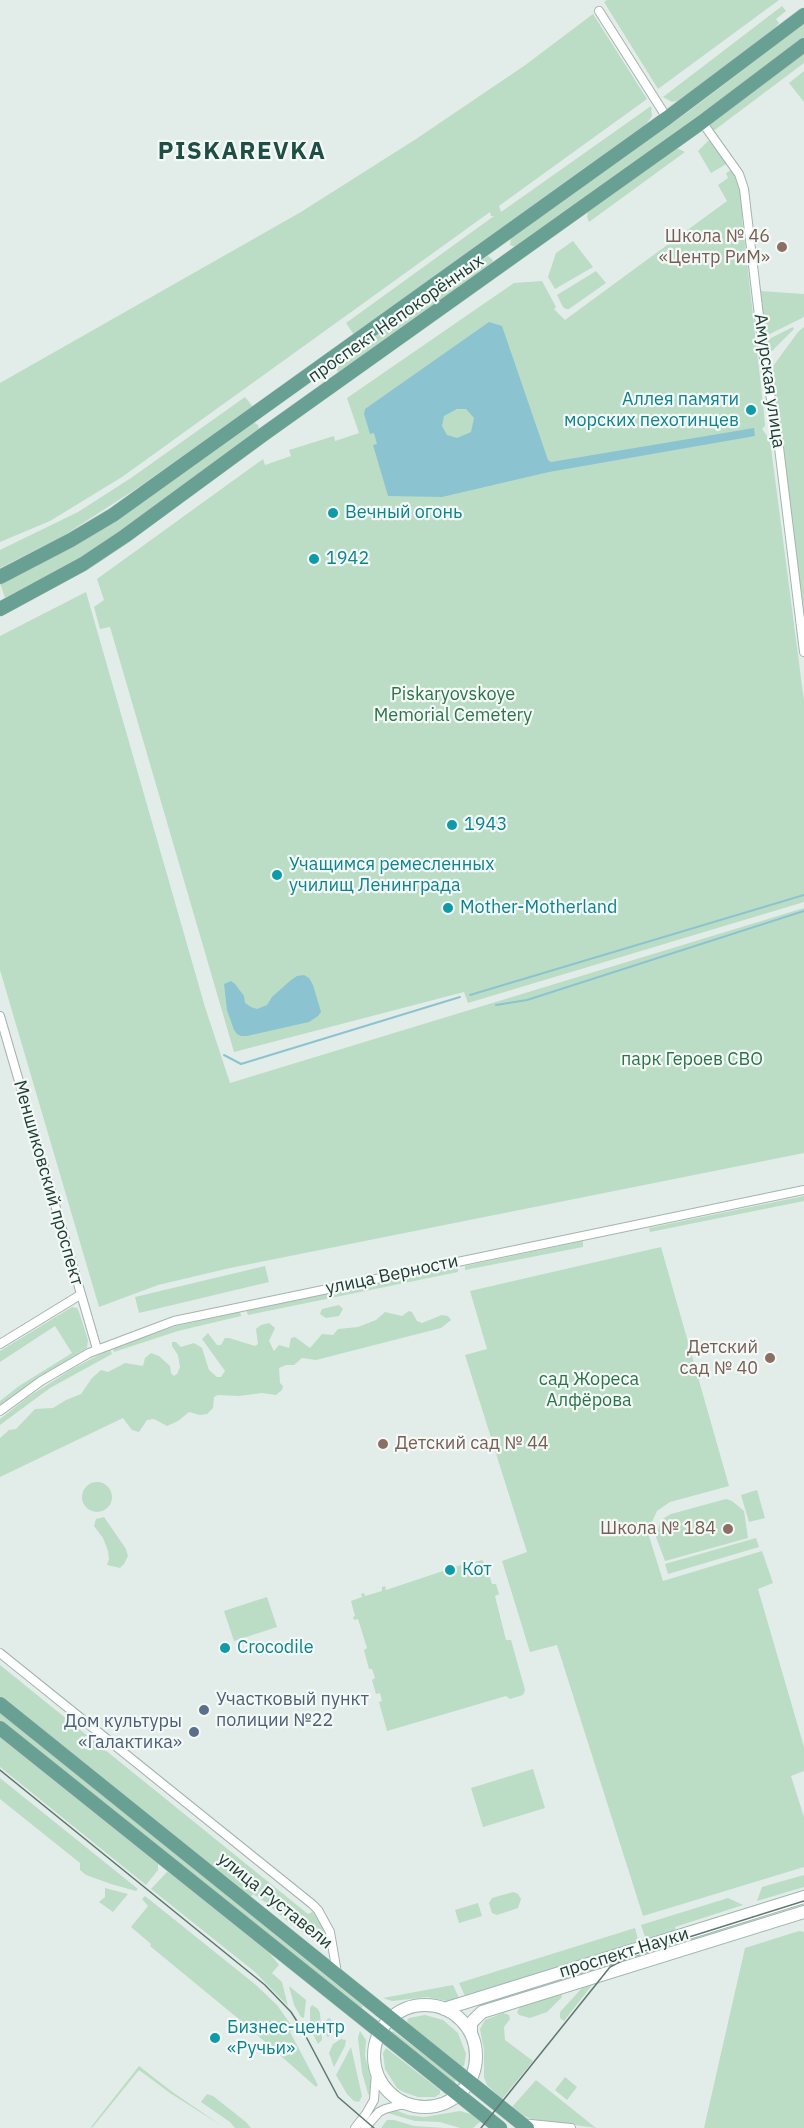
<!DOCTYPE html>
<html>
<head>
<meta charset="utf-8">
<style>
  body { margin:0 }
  canvas { display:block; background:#e2ece8 }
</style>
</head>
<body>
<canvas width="804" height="2128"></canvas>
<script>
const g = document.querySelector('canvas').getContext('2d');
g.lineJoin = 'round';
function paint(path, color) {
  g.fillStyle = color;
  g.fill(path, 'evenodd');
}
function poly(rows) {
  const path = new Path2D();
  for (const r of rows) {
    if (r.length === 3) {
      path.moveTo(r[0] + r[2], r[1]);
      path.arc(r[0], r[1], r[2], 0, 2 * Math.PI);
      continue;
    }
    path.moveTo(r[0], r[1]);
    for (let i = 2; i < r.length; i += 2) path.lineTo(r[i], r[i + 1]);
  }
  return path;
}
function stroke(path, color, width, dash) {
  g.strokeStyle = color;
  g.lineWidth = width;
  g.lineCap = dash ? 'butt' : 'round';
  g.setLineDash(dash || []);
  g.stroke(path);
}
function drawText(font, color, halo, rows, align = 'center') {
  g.font = font + ' "IBM Plex Sans",sans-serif';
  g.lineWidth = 4.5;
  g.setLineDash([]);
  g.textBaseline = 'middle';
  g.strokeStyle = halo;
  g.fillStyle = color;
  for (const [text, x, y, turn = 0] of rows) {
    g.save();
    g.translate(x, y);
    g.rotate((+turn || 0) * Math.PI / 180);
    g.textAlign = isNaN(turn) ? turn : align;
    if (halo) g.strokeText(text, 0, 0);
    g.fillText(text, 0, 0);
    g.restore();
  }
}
const green = poly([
  [607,0,779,0,658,89,604,2],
  [782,6,786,11,776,19,779,23,768,35,681,100,672,102,663,97],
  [593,14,647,99,503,203,499,206,501,212,651,106,652,116,645,126,354,335,346,323,494,216,491,216,490,212,122,477,50,521,0,542,0,383,301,212,416,139,524,66],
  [804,24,804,37,738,87,515,247,510,245,511,238,692,109],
  [804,53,804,63,712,132,708,126],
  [804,71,804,102,789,83],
  [709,140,728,163,711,173,698,151],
  [677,148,685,152,589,222,587,217,588,212],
  [731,170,742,190,745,217,742,217,764,413,765,426,762,429,770,440,804,701,804,902,468,1003,464,992,234,1052,110,627,100,629,94,607,104,600,97,579,263,459,265,465,291,456,289,450,334,436,335,441,359,433,347,398,514,283,542,281,556,307,554,309,565,320,727,201,718,185,728,178,726,173],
  [573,241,593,267,555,289,548,277,556,253],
  [488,256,493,260,492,264,339,373,333,365],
  [596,271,606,283,569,309,566,309,563,307,557,295],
  [760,291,804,294,804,317,766,336],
  [793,327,794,329,766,357,766,343,771,338],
  [804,327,804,621,768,373,798,332],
  [245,397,253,407,139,487,63,536,0,568,0,550,78,512,131,478],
  [253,422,258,425,259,430,121,531,88,553,5,598,0,583,80,542],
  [86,592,205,1007,230,1083,804,908,804,1153,230,1268,158,1285,99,1307,0,970,0,636],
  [804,1196,804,1201,650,1232,649,1228],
  [583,1241,583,1247,465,1270,465,1266],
  [661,1247,729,1486,670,1502,657,1511,652,1522,649,1536,663,1581,762,1551,773,1583,758,1589,804,1747,804,1771,791,1776,804,1817,804,1867,643,1916,557,1645,530,1652,502,1561,527,1552,465,1355,487,1349,470,1291],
  [265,1266,269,1282,139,1313,135,1297],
  [458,1267,458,1272,248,1315,246,1310],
  [339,1305,343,1309,339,1316,326,1318,320,1314,322,1309],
  [72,1307,77,1308,79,1312,88,1340,87,1348,30,1384,0,1405,0,1401,19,1386,72,1353,55,1326,0,1362,0,1351],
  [409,1311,412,1312,417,1321,422,1323,442,1315,448,1316,451,1320,441,1328,316,1360,302,1358,294,1365,286,1365,279,1368,280,1383,283,1386,282,1390,276,1395,262,1393,239,1396,218,1395,214,1397,213,1408,207,1414,200,1415,189,1412,178,1421,167,1426,154,1419,147,1420,139,1432,132,1430,123,1418,0,1477,0,1438,9,1430,16,1429,35,1409,53,1408,66,1400,81,1394,92,1378,101,1370,108,1372,125,1363,143,1366,145,1358,151,1353,159,1356,170,1366,171,1373,174,1376,177,1374,180,1367,178,1355,172,1346,172,1342,176,1342,181,1347,194,1343,202,1348,209,1370,217,1377,221,1377,225,1371,202,1339,208,1333,217,1345,221,1345,225,1338,229,1338,255,1346,258,1344,256,1329,261,1325,269,1323,275,1328,269,1341,274,1351,279,1345,289,1348,291,1338,295,1337,310,1348,322,1334,333,1335,338,1329,358,1327,376,1320,385,1312,402,1316],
  [240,1312,241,1316,178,1331,114,1352,113,1348,176,1326],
  [110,1349,112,1354,50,1388,0,1425,0,1419,28,1397,72,1369],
  [97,1497,15],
  [757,1490,765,1518,749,1522,741,1495],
  [726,1499,732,1501,744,1511,748,1538,665,1561,656,1537,660,1523,664,1518,671,1514],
  [104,1517,126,1549,128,1556,124,1564,120,1568,107,1565,109,1559,108,1551,103,1538,94,1526,96,1519],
  [756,1538,759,1547,668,1574,665,1564],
  [482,1560,487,1567,492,1584,496,1584,499,1594,495,1596,506,1640,511,1640,525,1690,523,1695,510,1699,506,1696,387,1731,379,1702,382,1701,380,1693,376,1694,372,1680,375,1678,372,1669,369,1669,364,1650,367,1648,358,1619,354,1620,353,1617,355,1616,351,1601,362,1597,361,1594,364,1593,365,1596,382,1591,382,1587,385,1586,386,1590,464,1564,466,1570,473,1568,472,1563],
  [267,1597,277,1627,234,1641,224,1611],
  [0,1665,308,1914,313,1912,326,1934,327,1942,321,1944,292,1925,265,1902,253,1894,250,1897,0,1696],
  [0,1713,363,2006,360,2010,0,1720],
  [0,1736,158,1863,158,1870,146,1885,0,1767],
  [533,1769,545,1808,483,1827,471,1788],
  [0,1778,51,1819,138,1889,136,1891,111,1884,86,1875,80,1870,80,1863,0,1799],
  [167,1872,171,1873,268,1951,279,1965,272,1973,282,1982,288,2006,255,1972,151,1889],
  [804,1875,804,1887,757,1901,762,1887],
  [105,1888,128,1894,113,1912,99,1902,105,1897],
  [513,1892,518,1894,521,1899,518,1908,497,1915,492,1913,489,1903,492,1898],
  [145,1896,256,1985,277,2005,294,2029,290,2032,318,2085,316,2087,246,2025,150,1946,151,1944,131,1927,148,1906,142,1899],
  [728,1898,743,1905,675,1927,676,1931,646,1940,641,1925],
  [478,1903,482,1916,459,1923,455,1910],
  [635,1928,639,1943,465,1996,459,1983],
  [799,1931,804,1932,804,2128,704,2128,745,1948],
  [453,1985,459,1998,453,2000,447,2001,427,1997,392,2001,383,1998],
  [592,1985,564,2021,560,2018,560,2012,582,1988],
  [289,1986,306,2000,304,2018,301,2017,294,2005],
  [561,1994,562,1997,547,2012,530,2018,519,2015,517,2012,520,2007],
  [312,2005,318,2009,320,2013,322,2040,318,2044,310,2028,310,2008],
  [503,2013,509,2015,510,2019,504,2027,505,2040,533,2061,502,2099,487,2085,484,2077,484,2050,480,2029,485,2020],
  [425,2015,443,2020,458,2033,466,2054,464,2066,460,2066,408,2024,407,2020,409,2018],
  [329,2018,339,2027,328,2037,326,2035,326,2020],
  [360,2031,366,2040,365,2056,372,2083,371,2097,368,2094,362,2072,358,2038],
  [393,2031,456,2079,455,2082,454,2083,391,2033],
  [341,2039,346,2040,345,2046,334,2067,329,2053,333,2044],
  [351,2047,362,2096,359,2102,354,2101,347,2094,336,2075],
  [386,2048,440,2090,440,2094,435,2097,418,2097,403,2092,397,2088,385,2069,383,2053],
  [139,2066,171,2091,222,2126,170,2093,139,2070,92,2128,91,2127],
  [565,2077,577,2087,567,2100,555,2090],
  [536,2080,596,2128,532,2119,521,2115,512,2107],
  [207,2094,213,2096,246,2122,251,2128,235,2128,230,2122,201,2102],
  [395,2110,408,2115,424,2117,460,2111,474,2115,481,2121,473,2128,460,2128,440,2122,415,2121,384,2112],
  [387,2120,394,2120,414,2126,445,2128,381,2128]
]);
const water = poly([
  [489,322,502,326,548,460,551,462,754,428,755,436,549,472,442,497,388,496,373,445,377,444,374,433,370,434,364,414,365,409],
  [457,409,466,409,474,418,471,432,457,438,447,435,442,426,444,416],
  [304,975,309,978,313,985,321,1012,318,1016,309,1022,247,1036,241,1036,237,1034,234,1030,227,1010,224,984,231,981,235,984,244,996,245,1003,251,1007,257,1009,267,1005,272,997,291,980,297,976]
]);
const stream = poly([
  [470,995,804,895],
  [496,1005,527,1000,804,911],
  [224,1055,241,1064,460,997]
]);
const minor = poly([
  [599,11,667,118],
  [702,122,739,174,744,189,765,367,777,431,804,652],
  [0,1016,97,1349],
  [0,1344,80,1295],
  [0,1411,41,1381,89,1353,174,1321,804,1190],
  [0,1653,312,1904,318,1910,330,1932,337,1973],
  [521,2123,571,2128],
  [355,2128,366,2114,374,2100,376,2072],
  [365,2128,379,2112,385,2109,400,2105,410,2105]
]);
const secondary = poly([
  [425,2056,51],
  [444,2009,804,1897],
  [471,2033,471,2023,482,2012,804,1912]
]);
const primary = poly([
  [0,577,71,540,113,515,667,118,804,15],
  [0,609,83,564,125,536,264,434,702,122,804,45],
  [0,1704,527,2128],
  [0,1728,500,2128]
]);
const tram = poly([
  [0,1770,265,1985,291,2012,302,2029,338,2097,374,2128],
  [481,2128,610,1967,635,1954,804,1901]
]);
const markers = [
  [782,247,6,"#8d6e63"],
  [751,410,6,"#0f9aa8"],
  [333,513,6,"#0f9aa8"],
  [314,559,6,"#0f9aa8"],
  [452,825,6,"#0f9aa8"],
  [277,875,6,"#0f9aa8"],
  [448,908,6,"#0f9aa8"],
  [770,1358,6,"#8d6e63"],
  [383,1444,6,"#8d6e63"],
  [728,1529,6,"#8d6e63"],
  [450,1570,6,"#0f9aa8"],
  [225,1648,6,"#0f9aa8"],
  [204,1710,6,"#5c6f8a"],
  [194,1732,6,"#5c6f8a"],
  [215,2038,6,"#0f9aa8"]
];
const educationNames = [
  ["Школа № 46",770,237],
  ["«Центр РиМ»",770,258],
  ["Детский",758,1348],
  ["сад № 40",758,1369],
  ["Детский сад № 44",395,1444,"left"],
  ["Школа № 184",716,1529]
];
const streetNames = [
  ["проспект Непокорённых",396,319,-35],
  ["Амурская улица",769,381,82],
  ["Меншиковский проспект",48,1183,74],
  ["улица Верности",392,1275,-12],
  ["улица Руставели",275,1901,39],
  ["проспект Науки",624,1953,-17]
];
const cultureNames = [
  ["Аллея памяти",739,400,"right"],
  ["морских пехотинцев",739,421,"right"],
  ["Вечный огонь",345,513],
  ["1942",326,559],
  ["1943",464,825],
  ["Учащимся ремесленных",289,865],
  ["училищ Ленинграда",289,886],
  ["Mother-Motherland",460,908],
  ["Кот",462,1570],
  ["Crocodile",237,1648],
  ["Бизнес-центр",227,2028],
  ["«Ручьи»",227,2049]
];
const parkNames = [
  ["Piskaryovskoye",453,695],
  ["Memorial Cemetery",453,716],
  ["парк Героев СВО",692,1060],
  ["сад Жореса",589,1380],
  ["Алфёрова",589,1401]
];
const serviceNames = [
  ["Участковый пункт",216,1700],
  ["полиции №22",216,1721],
  ["Дом культуры",182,1722,"right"],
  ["«Галактика»",182,1743,"right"]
];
const districtNames = [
  ["PISKAREVKA",242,152]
];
paint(green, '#bcddc5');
paint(water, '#8bc4d0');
stroke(stream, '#8bc4d0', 2);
stroke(minor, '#a5b4af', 10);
stroke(secondary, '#a1b7b0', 14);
stroke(primary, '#c1c9c7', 15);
stroke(minor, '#fff', 8);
stroke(secondary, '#fff', 12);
stroke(primary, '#68a193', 14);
stroke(tram, '#5d7871', 1.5);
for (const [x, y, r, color] of markers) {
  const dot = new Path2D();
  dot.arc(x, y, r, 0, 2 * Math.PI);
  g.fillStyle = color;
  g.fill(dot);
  stroke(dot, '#f3f9f6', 2);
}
drawText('18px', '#785e54', '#f3f9f6', educationNames, 'right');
drawText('18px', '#223d36', '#f3f9f6', streetNames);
drawText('18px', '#0d838f', '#f3f9f6', cultureNames, 'left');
drawText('18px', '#2d734a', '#f3f9f6', parkNames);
drawText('18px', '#4e5e75', '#f3f9f6', serviceNames, 'left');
g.letterSpacing = '1.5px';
drawText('bold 24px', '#1f4e44', '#f3f9f6', districtNames);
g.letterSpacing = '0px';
</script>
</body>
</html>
